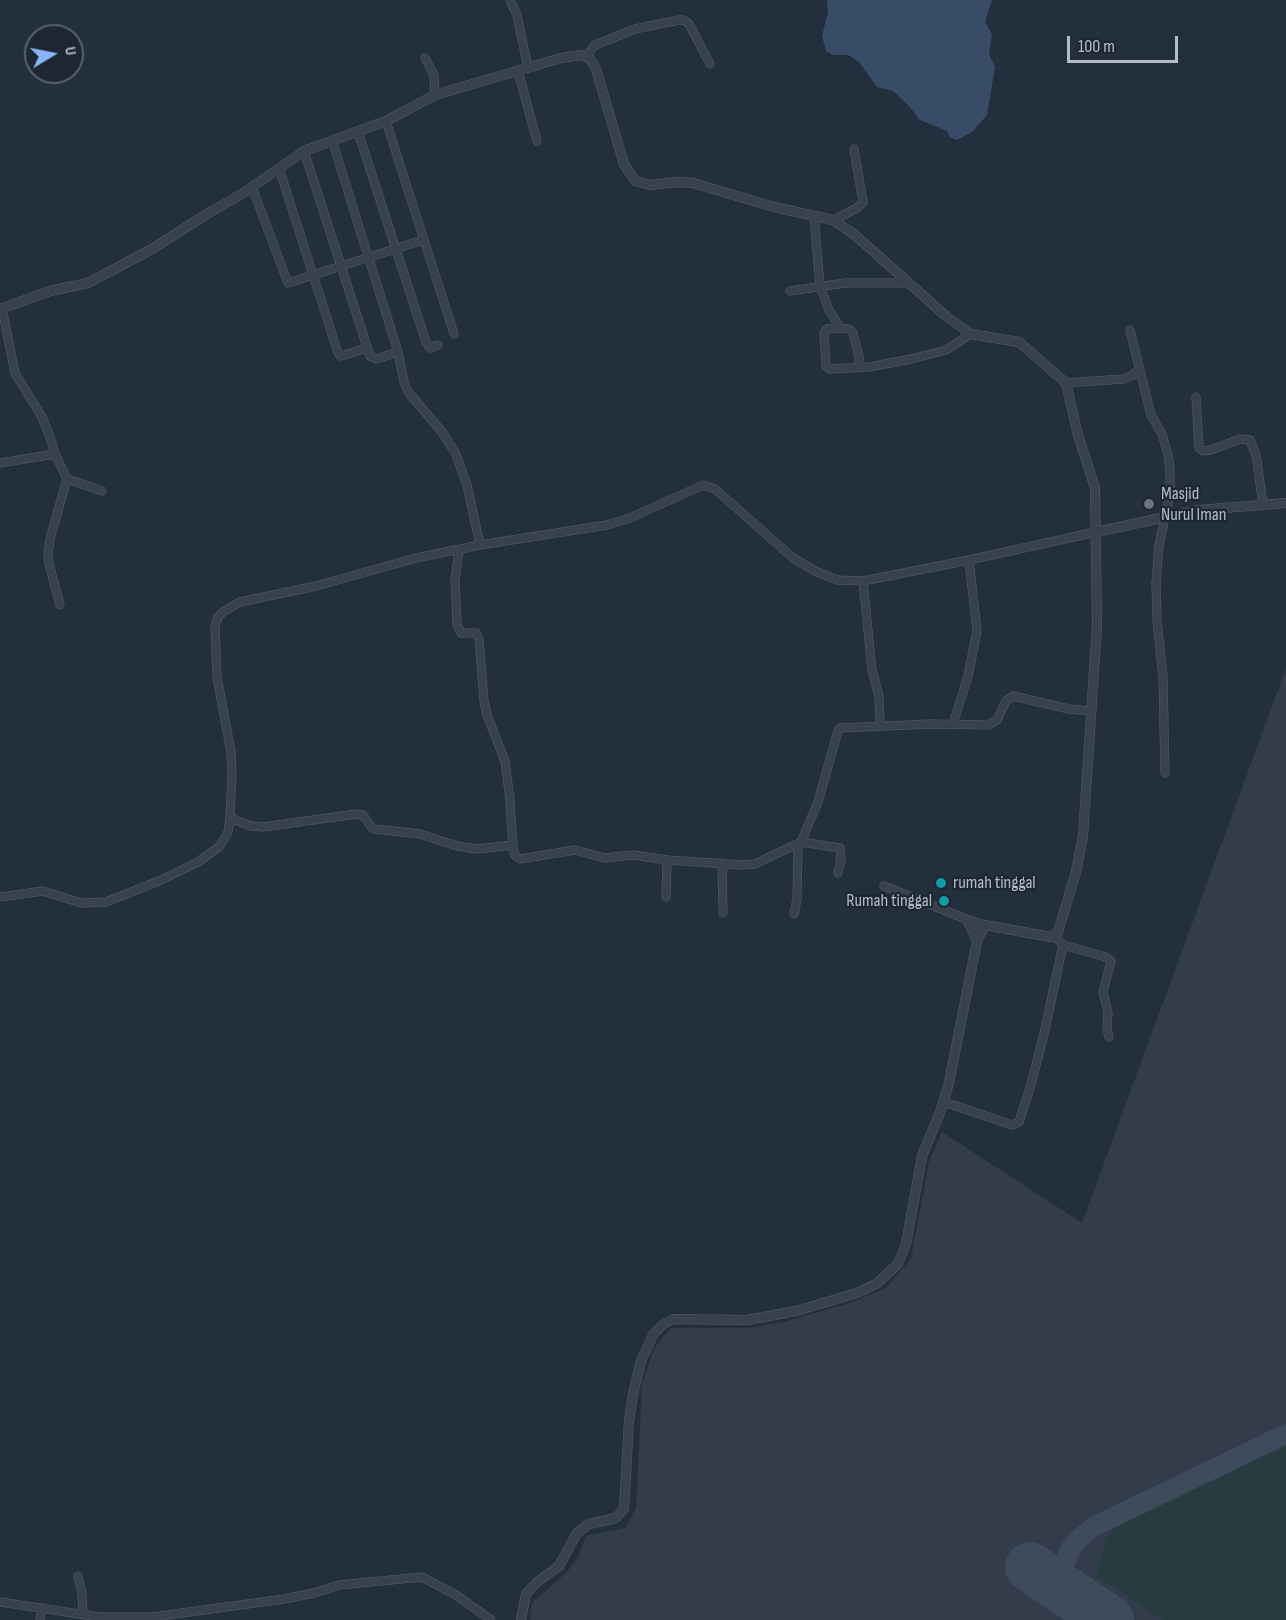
<!DOCTYPE html>
<html>
<head>
<meta charset="utf-8">
<style>
  body { margin:0 }
  #map { position:relative; width:1286px; height:1620px; overflow:hidden; background:#242f3e; font-family:"Sofia Sans Condensed",sans-serif }
  canvas { display:block }
  .north { position:absolute; left:24px; top:24px; width:60px; height:60px; box-sizing:border-box; background:#1d2633; border:2px solid #59626f; border-radius:50%; rotate:80deg; font-size:16px; font-weight:700; line-height:24px; text-align:center; color:#b4bcc9 }
  .north::after { content:''; display:block; margin:auto; width:21px; height:27px; background:#8ab4f8; clip-path:polygon(50% 0,100% 100%,50% 72%,0 100%) }
  .scale { position:absolute; left:1067px; top:36px; width:111px; height:27px; box-sizing:border-box; border:3px solid #b4bcc9; border-top:0; padding-left:8px; font-size:18px; line-height:21px; white-space:nowrap; color:#b4bcc9; -webkit-text-stroke:4px #1d2633; paint-order:stroke }
</style>
</head>
<body>
<div id="map">
<canvas width="1286" height="1620"></canvas>
<div class="north">U</div>
<div class="scale">100 m</div>
</div>
<script>
const g = document.querySelector('canvas').getContext('2d');
g.lineJoin = 'round';
function paint(path, color) {
  g.fillStyle = color;
  g.fill(path, 'evenodd');
}
function poly(rows) {
  const path = new Path2D();
  for (const r of rows) {
    path.moveTo(r[0], r[1]);
    for (let i = 2; i < r.length; i += 2) path.lineTo(r[i], r[i + 1]);
  }
  return path;
}
function stroke(path, color, width, dash) {
  g.strokeStyle = color;
  g.lineWidth = width;
  g.lineCap = dash ? 'butt' : 'round';
  g.setLineDash(dash || []);
  g.stroke(path);
}
function drawText(font, color, halo, rows, align = 'center') {
  g.font = font + ' "Sofia Sans Condensed",sans-serif';
  g.lineWidth = 4.5;
  g.setLineDash([]);
  g.textBaseline = 'middle';
  g.strokeStyle = halo;
  g.fillStyle = color;
  for (const [text, x, y, turn = 0] of rows) {
    g.save();
    g.translate(x, y);
    g.rotate((+turn || 0) * Math.PI / 180);
    g.textAlign = isNaN(turn) ? turn : align;
    if (halo) g.strokeText(text, 0, 0);
    g.fillText(text, 0, 0);
    g.restore();
  }
}
const airport = poly([
  [1286,668,1286,1620,530,1620,532,1603,567,1572,578,1557,586,1536,625,1528,636,1508,642,1385,654,1348,671,1328,751,1328,783,1322,850,1303,886,1288,911,1259,929,1161,942,1132,1082,1223]
]);
const green = poly([
  [1286,1445,1286,1620,1164,1620,1098,1577,1099,1565,1107,1539,1116,1526]
]);
const water = poly([
  [827,0,992,0,985,22,992,34,989,54,995,67,987,115,972,132,957,140,950,137,947,131,920,120,908,105,893,91,877,87,859,62,848,55,833,55,826,51,822,36,828,12]
]);
const taxiway = poly([
  [1084,1603,1064,1584,1063,1575,1065,1563,1071,1548,1079,1539,1093,1527,1286,1434]
]);
const runway = poly([
  [1030,1567,1109,1620]
]);
const minor = poly([
  [510,0,517,15,528,68],
  [586,56,595,45,635,29,679,20,684,20,689,24,710,64],
  [425,58,434,75,435,95],
  [518,71,537,141],
  [386,121,454,334],
  [358,132,426,342,430,348,438,345],
  [332,140,398,352,404,382,409,393,442,432,456,454,467,485,480,545],
  [304,151,370,356,376,359,398,352],
  [279,168,338,353,341,356,345,355,366,348],
  [252,187,288,283,423,240],
  [814,216,820,286,829,310,840,328,849,329,853,333,859,357,859,367],
  [833,220,857,208,863,202,854,149],
  [790,291,845,283,907,283],
  [2,308,15,373,42,417,51,440,55,454],
  [840,328,827,329,824,333,826,366,829,369,869,367,911,359,946,350,971,334],
  [1130,330,1151,415,1162,434,1168,454,1170,470,1170,494,1159,545,1156,583,1157,620,1163,677,1165,773],
  [1066,383,1124,379,1133,375,1139,369],
  [1196,397,1199,448,1203,451,1211,450,1240,439,1250,440,1256,455,1263,504],
  [0,463,55,454,67,479,102,491],
  [459,550,455,580,457,624,461,633,476,633,479,639,484,701,487,715,505,761,510,800,513,849,515,855,520,859,575,850,605,858,633,855,667,860,743,865,755,864,801,842,818,802,838,731,840,728,930,724,988,725,997,720,1006,701,1013,696,1069,709,1090,711],
  [863,581,872,670,879,696,880,725],
  [60,605,49,564,48,553,50,539,67,479],
  [953,724,968,676,977,631,969,560],
  [230,818,251,826,263,827,356,814,363,815,372,828,375,829,420,834,457,846,477,849,513,845],
  [801,842,840,848,841,859,838,873],
  [722,863,723,913],
  [884,886,966,919,977,941],
  [0,897,43,891,81,903,106,902,159,881,198,862,219,847,228,832,230,818,232,773,231,752,217,677,215,626,218,617,223,612,240,602,316,586,416,558,480,545,607,525,630,518,703,485,715,489,793,558,817,572,838,580,863,581,969,560,1096,532],
  [666,897,667,860],
  [794,914,797,899,798,845],
  [966,919,985,925],
  [1055,936,1063,945,1106,957,1111,961,1103,992,1108,1013,1107,1028,1109,1037],
  [944,1102,1012,1125,1019,1122,1030,1088,1044,1034,1063,945],
  [78,1576,82,1594,83,1614],
  [0,1602,99,1617,153,1617,284,1599,314,1593,339,1585,422,1577,456,1595,491,1620],
  [40,1620,42,1608]
]);
const tertiary = poly([
  [0,309,50,291,88,283,152,249,210,212,242,194,304,151,386,121,435,95,561,58,582,55,590,59,596,69,624,164,635,181,650,185,678,182,693,183,774,207,833,220,855,235,947,317,971,334,1019,342,1066,383,1078,435,1095,488,1097,626,1083,836,1076,872,1058,932,1051,937,985,925,977,941,949,1083,941,1110,922,1156,906,1244,898,1264,876,1284,857,1293,796,1311,747,1320,673,1319,661,1326,653,1335,641,1361,633,1394,629,1421,624,1509,616,1518,589,1524,577,1533,559,1566,536,1583,526,1594,521,1620],
  [1096,532,1199,510,1286,503]
]);
const markers = [
  [1149,504,6,"#6b7280"],
  [941,883,6,"#0f9aa8"],
  [944,901,6,"#0f9aa8"]
];
const poiNames = [
  ["Masjid",1161,494],
  ["Nurul Iman",1161,515],
  ["rumah tinggal",953,883],
  ["Rumah tinggal",932,901,"right"]
];
paint(airport, '#323c4b');
paint(green, '#263c3f');
paint(water, '#394c67');
stroke(taxiway, '#3f4a5a', 20);
stroke(runway, '#3f4a5a', 50);
stroke(minor, '#565f6c', 9);
stroke(tertiary, '#565f6c', 10);
stroke(minor, '#38414e', 8);
stroke(tertiary, '#38414e', 9);
for (const [x, y, r, color] of markers) {
  const dot = new Path2D();
  dot.arc(x, y, r, 0, 2 * Math.PI);
  g.fillStyle = color;
  g.fill(dot);
  stroke(dot, '#1d2633', 2);
}
drawText('18px', '#b4bcc9', '#1d2633', poiNames, 'left');
</script>
</body>
</html>
